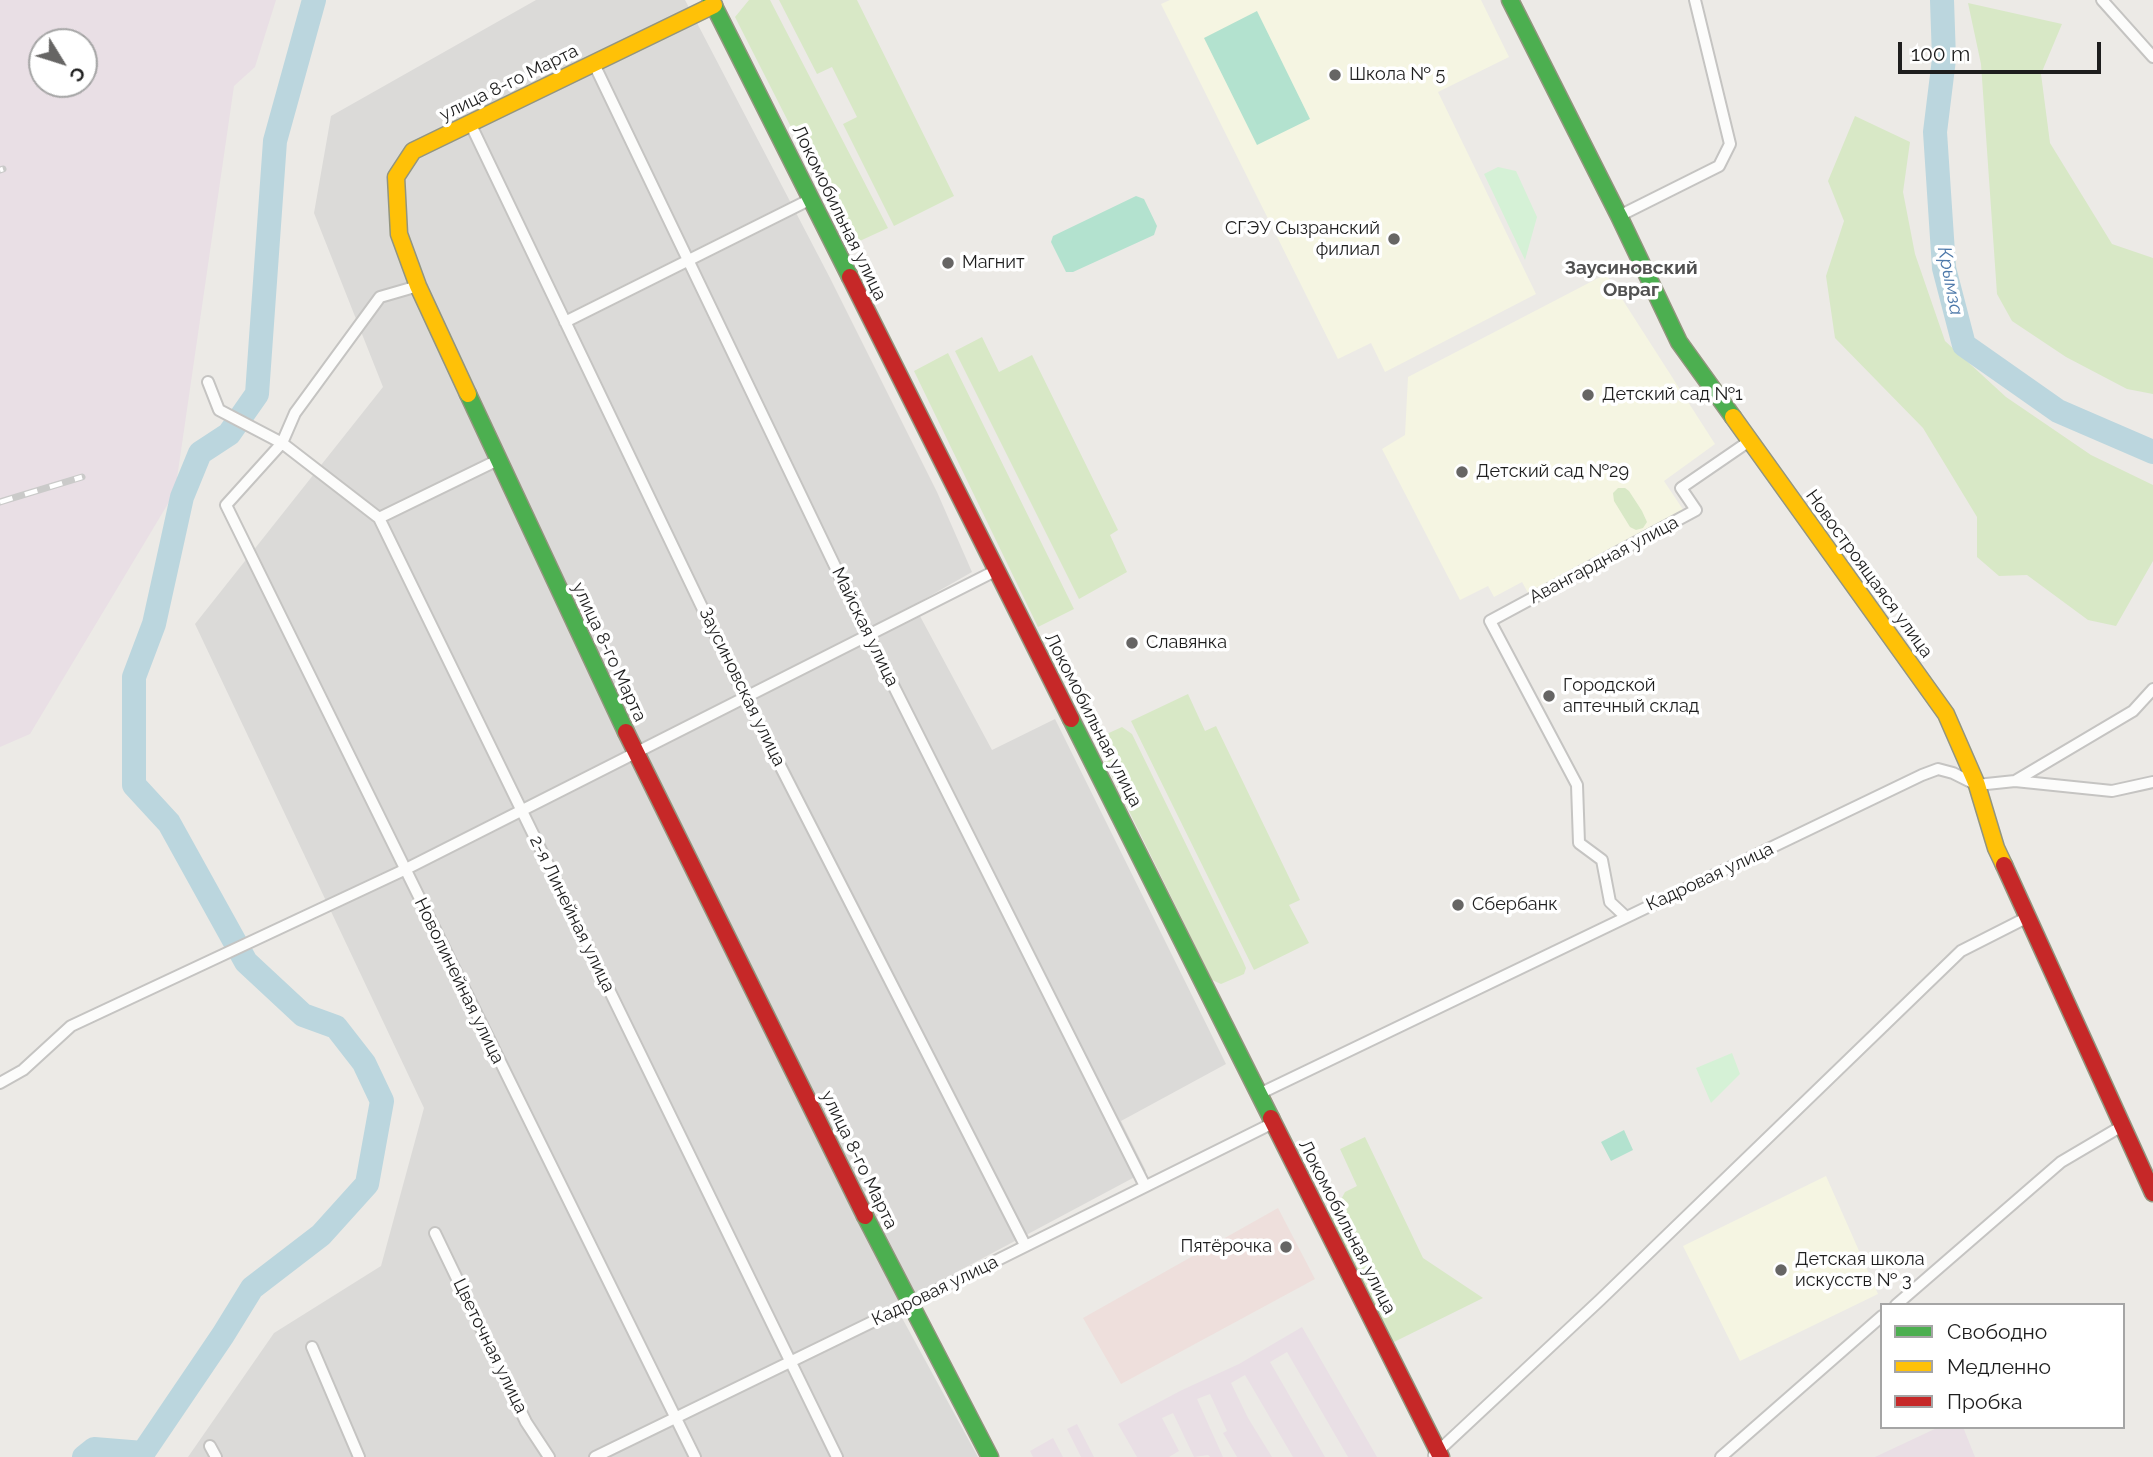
<!DOCTYPE html>
<html>
<head>
<meta charset="utf-8">
<style>
  body { margin:0 }
  #map { position:relative; width:2153px; height:1457px; overflow:hidden; background:#eceae6; font-family:Raleway,sans-serif }
  canvas { display:block }
  .legend { position:absolute; left:1880px; top:1303px; width:245px; height:126px; box-sizing:border-box; background:#fff; border:2px solid #a5a5a5; margin:0; padding:9px 12px; list-style:none; font-size:21px; color:#1e1e1e }
  .legend li { display:flex; align-items:center; gap:14px; height:35px }
  .legend b { width:35px; border:2px solid #a5a5a5 }
  .north { position:absolute; left:28px; top:28px; width:70px; height:70px; box-sizing:border-box; background:#fff; border:2px solid #a5a5a5; border-radius:50%; rotate:128deg; font-size:19px; font-weight:700; line-height:28px; text-align:center; color:#1e1e1e }
  .north::after { content:''; display:block; margin:auto; width:24px; height:32px; background:#666564; clip-path:polygon(50% 0,100% 100%,50% 72%,0 100%) }
  .scale { position:absolute; left:1898px; top:42px; width:203px; height:32px; box-sizing:border-box; border:4px solid #1e1e1e; border-top:0; padding-left:9px; font-size:21px; line-height:24px; white-space:nowrap; color:#1e1e1e; -webkit-text-stroke:5px #fff; paint-order:stroke }
</style>
</head>
<body>
<div id="map">
<canvas width="2153" height="1457"></canvas>
<ul class="legend">
<li><b style="height:9px;background:#4caf50"></b>Свободно</li>
<li><b style="height:9px;background:#ffc107"></b>Медленно</li>
<li><b style="height:9px;background:#c62828"></b>Пробка</li>
</ul>
<div class="north">С</div>
<div class="scale">100 m</div>
</div>
<script>
const g = document.querySelector('canvas').getContext('2d');
g.lineJoin = 'round';
function paint(path, color) {
  g.fillStyle = color;
  g.fill(path, 'evenodd');
}
function poly(rows) {
  const path = new Path2D();
  for (const r of rows) {
    path.moveTo(r[0], r[1]);
    for (let i = 2; i < r.length; i += 2) path.lineTo(r[i], r[i + 1]);
  }
  return path;
}
function stroke(path, color, width, dash) {
  g.strokeStyle = color;
  g.lineWidth = width;
  g.lineCap = dash ? 'butt' : 'round';
  g.setLineDash(dash || []);
  g.stroke(path);
}
function drawText(font, color, halo, rows, align = 'center') {
  g.font = font + ' Raleway,sans-serif';
  g.lineWidth = 7;
  g.setLineDash([]);
  g.textBaseline = 'middle';
  g.strokeStyle = halo;
  g.fillStyle = color;
  for (const [text, x, y, turn = 0] of rows) {
    g.save();
    g.translate(x, y);
    g.rotate((+turn || 0) * Math.PI / 180);
    g.textAlign = isNaN(turn) ? turn : align;
    if (halo) g.strokeText(text, 0, 0);
    g.fillText(text, 0, 0);
    g.restore();
  }
}
const residential = poly([
  [536,0,685,0,830,278,937,492,972,572,914,605,992,750,1055,719,1226,1064,1121,1121,1146,1171,895,1305,978,1457,188,1457,274,1333,381,1266,424,1108,195,624,383,387,314,213,331,116]
]);
const commercial = poly([
  [1278,1208,1315,1279,1121,1384,1083,1318]
]);
const industrial = poly([
  [0,0,276,0,255,67,234,86,175,492,30,734,0,747],
  [84,42,84,84,42,84,42,42],
  [1302,1327,1377,1457,1348,1457,1287,1352,1270,1362,1325,1457,1293,1457,1245,1375,1231,1383,1248,1418,1272,1457,1237,1457,1223,1433,1227,1431,1210,1394,1197,1399,1223,1457,1210,1457,1208,1455,1194,1457,1173,1413,1162,1418,1179,1451,1169,1457,1137,1457,1118,1424,1182,1390,1239,1364],
  [1077,1424,1094,1457,1081,1457,1067,1429],
  [1939,1427,1963,1427,1975,1457,1875,1457],
  [1053,1438,1063,1457,1033,1457,1030,1451]
]);
const education = poly([
  [1170,0,1481,0,1509,57,1438,92,1536,294,1385,372,1371,343,1338,359,1161,4],
  [1606,274,1715,444,1664,481,1684,511,1528,593,1522,582,1494,597,1488,586,1460,600,1382,449,1405,435,1408,377],
  [1826,1176,1878,1294,1740,1361,1683,1246]
]);
const grass = poly([
  [749,0,770,0,888,228,851,245,735,17],
  [779,0,857,0,954,196,894,226,843,124,857,117,832,67,817,74],
  [1968,3,2062,24,2041,74,2050,143,2112,244,2153,258,2153,394,2127,389,2066,357,2012,321,1997,294,1981,64],
  [1855,116,1910,142,1903,192,1915,254,1945,341,2006,397,2091,455,2153,485,2153,561,2116,626,2088,620,2027,575,1999,576,1977,557,1977,517,1923,428,1835,338,1826,276,1844,221,1828,181],
  [982,337,999,372,1032,355,1118,530,1110,535,1127,572,1079,599,955,351],
  [948,353,1074,609,1038,627,914,371],
  [1618,488,1625,488,1629,491,1642,511,1647,522,1643,528,1636,530,1630,527,1614,501,1613,493],
  [1188,694,1205,731,1216,726,1300,900,1289,905,1309,943,1254,970,1131,721],
  [1122,727,1132,734,1243,961,1246,968,1244,974,1228,981,1221,984,1212,980,1097,746,1100,737],
  [1365,1137,1423,1258,1483,1298,1392,1343,1330,1220,1345,1192,1357,1186,1340,1149]
]);
const park = poly([
  [1498,167,1516,171,1537,217,1525,260,1484,174],
  [1732,1053,1740,1074,1711,1103,1696,1068]
]);
const pitch = poly([
  [1257,11,1310,119,1257,145,1204,38],
  [1136,196,1144,199,1157,226,1154,235,1073,272,1066,272,1051,242,1053,236],
  [1624,1130,1633,1150,1611,1161,1601,1142]
]);
const river = poly([
  [1942,0,1944,59,1935,132,1944,268,1964,345,2058,411,2153,452],
  [84,1457,94,1449,143,1453,223,1335,252,1288,321,1235,367,1184,382,1101,364,1063,336,1027,303,1015,246,962,169,823,134,785,134,677,154,624,182,497,200,453,229,434,257,394,275,141,314,0]
]);
const street = poly([
  [2102,0,2153,57],
  [594,64,868,635,1145,1186],
  [470,123,745,697,1025,1245],
  [1619,216,1719,166,1730,144,1695,0],
  [418,286,380,297,295,413,282,443,226,505,695,1457],
  [565,322,811,199],
  [208,382,219,410,282,443,379,518,837,1457],
  [379,518,498,460],
  [2015,781,2112,791,2153,782],
  [1625,916,1610,902,1602,860,1579,843,1577,785,1490,621,1696,510,1681,488,1748,442],
  [0,1083,23,1070,71,1026,404,870,997,570],
  [1259,1094,1922,775,1938,769,1953,773,1977,785,2015,781,2133,711,2153,689],
  [435,1233,526,1422,549,1457],
  [1896,1305,2061,1162,2122,1126],
  [312,1347,359,1457],
  [210,1446,216,1457],
  [1434,1455,1600,1300,1961,951,2028,917],
  [595,1457,909,1304,1273,1123],
  [1721,1457,1882,1316]
]);
const fast = poly([
  [711,0,850,277],
  [1510,0,1619,216,1679,342,1733,417],
  [468,394,626,732],
  [1071,719,1271,1118],
  [865,1216,990,1457]
]);
const slow = poly([
  [468,394,418,286,399,234,396,177,413,151,714,5],
  [1733,417,1946,714,1977,785,1996,848,2004,865]
]);
const jam = poly([
  [850,277,1071,719],
  [626,732,865,1216],
  [2004,865,2153,1193],
  [1271,1118,1441,1457]
]);
const rail = poly([
  [0,170,3,169],
  [0,502,82,477]
]);
const markers = [
  [1335,75,7,"#666564"],
  [1394,239,7,"#666564"],
  [948,263,7,"#666564"],
  [1588,395,7,"#666564"],
  [1462,472,7,"#666564"],
  [1132,643,7,"#666564"],
  [1549,696,7,"#666564"],
  [1458,905,7,"#666564"],
  [1286,1247,7,"#666564"],
  [1781,1270,7,"#666564"]
];
const poiNames = [
  ["Школа № 5",1349,75],
  ["СГЭУ Сызранский",1380,229,"right"],
  ["филиал",1380,250,"right"],
  ["Магнит",962,263],
  ["Детский сад №1",1602,395],
  ["Детский сад №29",1476,472],
  ["Славянка",1146,643],
  ["Городской",1563,686],
  ["аптечный склад",1563,707],
  ["Сбербанк",1472,905],
  ["Пятёрочка",1272,1247,"right"],
  ["Детская школа",1795,1260],
  ["искусств № 3",1795,1281]
];
const streetNames = [
  ["улица 8-го Марта",509,83,-26],
  ["Локомобильная улица",839,213,64],
  ["Авангардная улица",1604,560,-28],
  ["Новостроящаяся улица",1869,574,54],
  ["Майская улица",865,627,64],
  ["улица 8-го Марта",609,652,65],
  ["Заусиновская улица",742,687,64],
  ["Локомобильная улица",1093,720,63],
  ["Кадровая улица",1710,877,-25],
  ["2-я Линейная улица",572,914,64],
  ["Новолинейная улица",459,981,64],
  ["улица 8-го Марта",859,1160,64],
  ["Локомобильная улица",1347,1227,63],
  ["Кадровая улица",935,1291,-26],
  ["Цветочная улица",490,1346,64]
];
const neighbourhoodNames = [
  ["Заусиновский",1631,268],
  ["Овраг",1631,290]
];
const waterNames = [
  ["Крымза",1950,281,79]
];
paint(residential, '#dbdad8');
paint(commercial, '#eedfdc');
paint(industrial, '#e9dfe5');
paint(education, '#f5f5e2');
paint(grass, '#d8e8c6');
paint(park, '#d5f1d6');
paint(pitch, '#b3e2cf');
stroke(river, '#bbd6de', 24);
stroke(street, '#c5c4c2', 14);
stroke(fast, '#93957f', 19);
stroke(slow, '#93957f', 19);
stroke(jam, '#93957f', 19);
stroke(street, '#fcfcfb', 10);
stroke(fast, '#4caf50', 16);
stroke(slow, '#ffc107', 16);
stroke(jam, '#c62828', 16);
stroke(rail, '#cacac9', 7);
stroke(rail, '#fff', 4.5, [13]);
for (const [x, y, r, color] of markers) {
  const dot = new Path2D();
  dot.arc(x, y, r, 0, 2 * Math.PI);
  g.fillStyle = color;
  g.fill(dot);
  stroke(dot, '#fff', 2.5);
}
drawText('18px', '#1e1e1e', '#fff', poiNames, 'left');
drawText('18px', '#1e1e1e', '#fff', streetNames);
drawText('bold 19px', '#515151', '#fff', neighbourhoodNames);
drawText('italic 19px', '#4e79aa', '#fff', waterNames);
</script>
</body>
</html>
